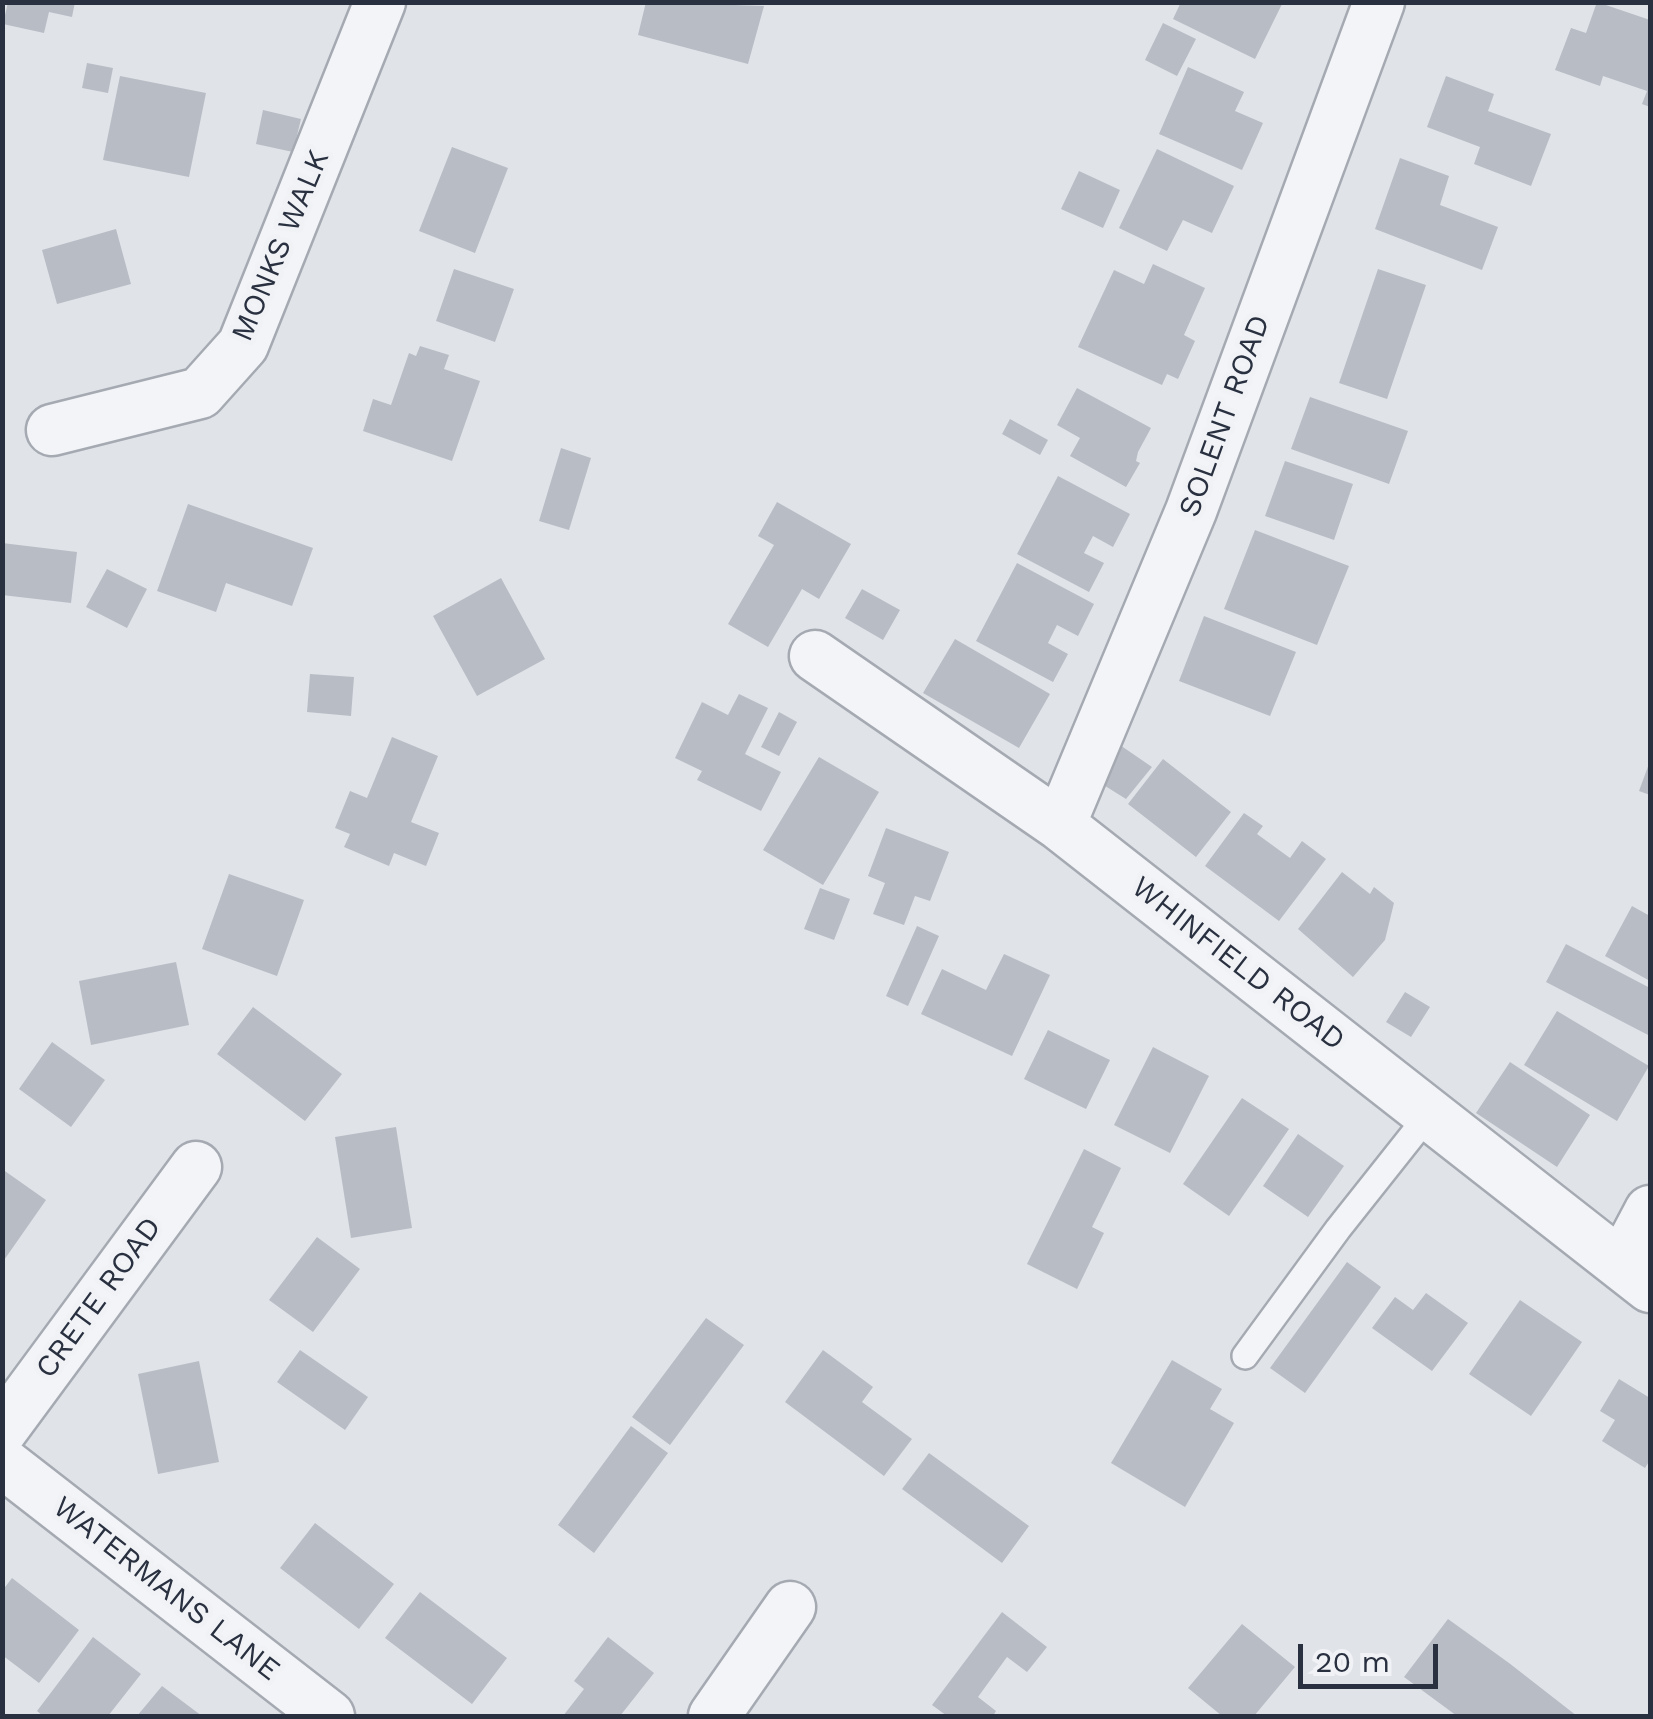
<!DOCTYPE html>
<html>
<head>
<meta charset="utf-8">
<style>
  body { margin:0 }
  #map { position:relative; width:1653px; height:1719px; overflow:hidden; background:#e0e3e8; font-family:"Work Sans",sans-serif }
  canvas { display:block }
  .frame { position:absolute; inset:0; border:5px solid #29303f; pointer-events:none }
  .scale { position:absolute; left:1298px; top:1644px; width:140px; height:45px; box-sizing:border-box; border:5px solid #29303f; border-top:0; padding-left:12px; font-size:30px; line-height:35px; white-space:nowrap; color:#29303f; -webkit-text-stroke:8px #f0f2f6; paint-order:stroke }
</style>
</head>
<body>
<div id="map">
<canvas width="1653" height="1719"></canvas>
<div class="frame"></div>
<div class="scale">20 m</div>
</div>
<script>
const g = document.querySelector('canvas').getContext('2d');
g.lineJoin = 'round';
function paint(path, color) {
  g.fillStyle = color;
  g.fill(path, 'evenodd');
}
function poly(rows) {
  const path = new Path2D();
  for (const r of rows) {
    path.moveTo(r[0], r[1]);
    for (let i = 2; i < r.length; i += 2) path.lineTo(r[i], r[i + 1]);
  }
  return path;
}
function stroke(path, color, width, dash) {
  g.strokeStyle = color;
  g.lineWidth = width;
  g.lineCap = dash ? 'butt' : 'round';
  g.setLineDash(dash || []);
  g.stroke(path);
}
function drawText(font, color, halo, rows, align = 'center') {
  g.font = font + ' "Work Sans",sans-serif';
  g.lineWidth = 10;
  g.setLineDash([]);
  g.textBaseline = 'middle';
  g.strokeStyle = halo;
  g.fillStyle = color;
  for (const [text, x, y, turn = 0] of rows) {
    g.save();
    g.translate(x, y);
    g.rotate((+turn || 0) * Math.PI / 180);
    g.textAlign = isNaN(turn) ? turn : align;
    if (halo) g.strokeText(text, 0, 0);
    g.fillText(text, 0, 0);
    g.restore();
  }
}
const building = poly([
  [8,2,75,2,72,17,49,12,44,33,3,24],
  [646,2,764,6,748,64,638,35],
  [1181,2,1283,2,1255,59,1173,19],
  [1597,2,1650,20,1650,107,1642,104,1647,91,1603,76,1600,86,1555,70,1571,28,1586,33],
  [1163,23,1196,39,1177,76,1145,60],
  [87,63,113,68,108,93,82,88],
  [1188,67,1244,92,1235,111,1263,123,1242,170,1159,134],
  [120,76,206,93,189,177,103,160],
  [1446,76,1494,94,1488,111,1551,134,1531,186,1474,164,1480,147,1427,127],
  [263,110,301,119,293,152,256,144],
  [452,147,508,168,475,253,419,231],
  [1157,149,1234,186,1212,233,1183,220,1167,251,1119,228],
  [1400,158,1449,176,1440,205,1498,227,1482,270,1375,229],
  [1079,171,1120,190,1103,228,1061,209],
  [116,229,131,284,57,304,42,250],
  [1153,264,1205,288,1184,335,1195,341,1178,379,1167,374,1162,385,1078,347,1114,270,1144,284],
  [454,269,514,289,495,342,436,321],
  [1378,269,1426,285,1387,399,1339,383],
  [420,346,449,355,444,369,480,381,452,461,363,431,373,399,391,405,409,353,416,356],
  [1077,388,1151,428,1138,452,1136,461,1140,463,1126,487,1070,456,1080,438,1057,425],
  [1310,397,1408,431,1389,484,1291,449],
  [1010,419,1048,440,1040,455,1002,434],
  [561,448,591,458,569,530,539,521],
  [1285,461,1353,484,1334,540,1265,516],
  [1058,476,1130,514,1113,547,1093,536,1084,553,1104,563,1089,592,1017,554],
  [777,502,851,544,819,599,802,589,768,647,728,624,774,545,758,536],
  [188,504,313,548,292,606,226,583,216,612,157,591],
  [1255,530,1349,566,1317,645,1224,609],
  [2,543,77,552,71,603,2,595],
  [1017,563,1094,604,1078,636,1057,625,1048,643,1068,654,1053,682,976,641],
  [107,569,147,589,127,628,86,607],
  [501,578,545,659,477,696,433,616],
  [862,589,900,610,883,640,845,618],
  [1204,616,1296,652,1270,716,1179,681],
  [955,639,1050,694,1019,748,923,693],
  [310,674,354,677,351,716,307,712],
  [739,694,768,708,745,754,781,772,761,811,697,780,702,771,675,758,702,702,728,715],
  [779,712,797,722,779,756,761,747],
  [392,737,438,756,411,822,439,833,426,866,394,853,389,866,344,847,350,834,335,828,350,791,367,798],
  [1117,743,1152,767,1126,799,1102,784],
  [819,757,879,792,823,885,763,850],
  [1163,759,1231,812,1196,857,1128,804],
  [1650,761,1650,795,1639,791],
  [1244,813,1263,826,1257,834,1290,858,1302,841,1326,859,1279,921,1205,866],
  [886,828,949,852,930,901,915,896,904,925,873,914,885,883,868,876],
  [1342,872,1370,894,1374,887,1394,903,1385,940,1353,977,1298,929],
  [229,874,304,900,277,976,202,949],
  [820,888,850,899,834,940,804,929],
  [1632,906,1650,916,1650,981,1605,956],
  [917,926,939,936,908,1006,886,996],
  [1566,944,1650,988,1650,1036,1546,982],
  [1004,954,1050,975,1012,1056,921,1014,942,969,986,990],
  [176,962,189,1025,91,1045,79,981],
  [1405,992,1430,1007,1411,1037,1386,1022],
  [253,1007,342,1074,305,1121,217,1054],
  [1557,1011,1649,1066,1617,1121,1524,1065],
  [1048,1030,1110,1060,1086,1109,1024,1079],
  [52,1042,105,1080,71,1127,19,1089],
  [1153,1047,1209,1076,1170,1153,1114,1125],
  [1510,1062,1590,1115,1557,1167,1476,1113],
  [1242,1098,1289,1129,1229,1216,1183,1184],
  [396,1127,412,1228,351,1238,335,1137],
  [1298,1134,1344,1166,1308,1217,1263,1186],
  [1084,1149,1121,1168,1092,1227,1104,1233,1077,1289,1027,1264],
  [2,1169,46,1200,2,1263],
  [317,1237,360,1269,313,1332,269,1300],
  [1347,1262,1381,1287,1305,1393,1270,1368],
  [1426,1293,1468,1323,1432,1371,1372,1328,1395,1297,1413,1310],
  [1520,1300,1582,1342,1531,1416,1469,1374],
  [706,1318,744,1345,670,1445,632,1417],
  [300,1350,368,1397,345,1430,277,1382],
  [823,1350,873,1387,862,1402,912,1439,884,1476,785,1402],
  [1172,1360,1222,1389,1210,1409,1234,1423,1185,1507,1111,1463],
  [199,1361,219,1462,158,1474,138,1374],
  [1619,1379,1650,1398,1650,1460,1645,1468,1602,1441,1615,1420,1600,1411],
  [631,1426,668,1453,594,1553,558,1525],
  [929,1453,1029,1526,1002,1563,902,1489],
  [315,1523,394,1584,359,1629,280,1568],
  [12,1578,79,1630,39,1683,2,1655,2,1591],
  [420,1592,507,1658,472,1704,385,1638],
  [1002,1612,1047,1647,1027,1672,1007,1657,978,1697,996,1711,993,1716,947,1716,932,1705],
  [1448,1619,1509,1663,1577,1716,1457,1716,1404,1677],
  [1242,1624,1295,1667,1254,1716,1222,1716,1188,1688],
  [93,1637,141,1674,108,1716,43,1716,37,1711],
  [608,1637,654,1673,620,1716,563,1716,584,1689,574,1681],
  [162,1686,202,1716,137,1716]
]);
const lane = poly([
  [1245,1356,1338,1229,1430,1113]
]);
const street = poly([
  [52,430,200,393,243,345,380,2],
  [815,656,1060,825,1650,1287],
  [1060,825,1191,511,1379,2],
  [1622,1264,1650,1211],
  [2,1430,196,1167],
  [2,1462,329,1716],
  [714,1716,790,1607]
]);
const streetNames = [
  ["MONKS WALK",281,246,-67],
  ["SOLENT ROAD",1225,416,-70],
  ["WHINFIELD ROAD",1238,964,38],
  ["CRETE ROAD",99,1298,-54],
  ["WATERMANS LANE",166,1589,38]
];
paint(building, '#b8bcc5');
stroke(lane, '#a5aab2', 30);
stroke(street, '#a5aab2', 55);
stroke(lane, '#f3f4f7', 25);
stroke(street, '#f3f4f7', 50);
drawText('30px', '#29303f', '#f0f2f6', streetNames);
</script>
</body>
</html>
